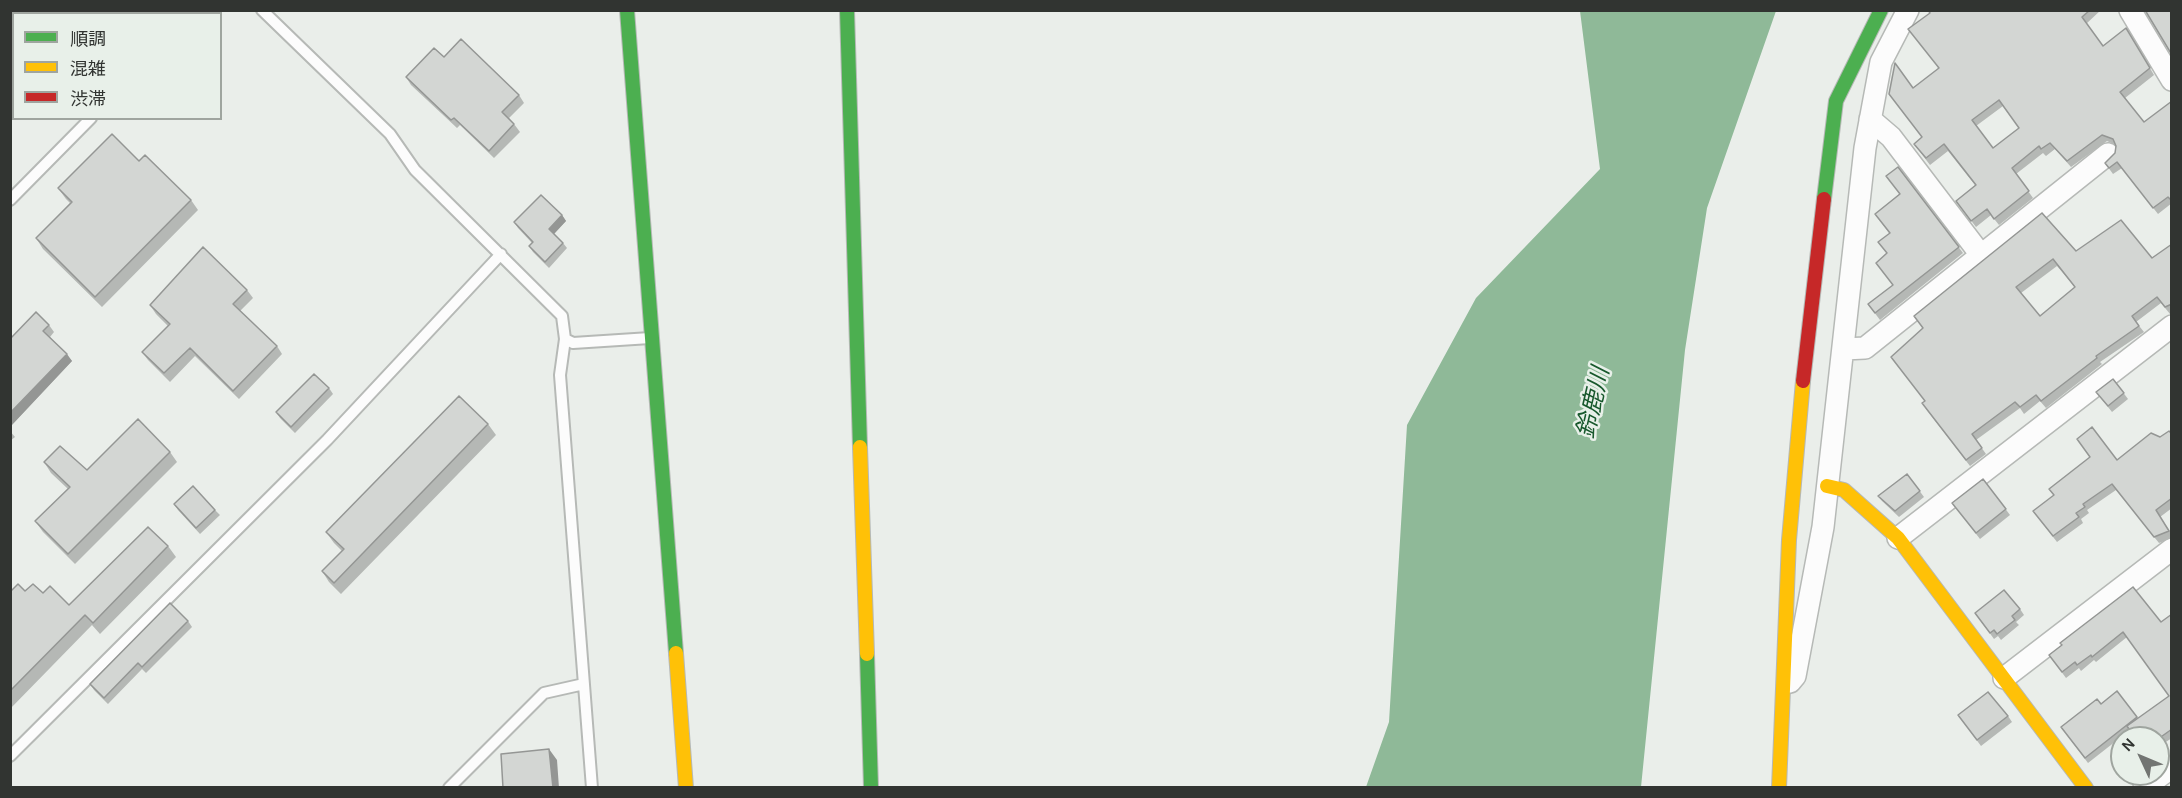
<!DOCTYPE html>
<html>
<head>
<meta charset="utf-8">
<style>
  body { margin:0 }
  #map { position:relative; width:2182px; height:798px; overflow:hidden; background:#eaeeea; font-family:Karla,"Noto Sans JP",sans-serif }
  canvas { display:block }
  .frame { position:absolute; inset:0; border:12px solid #313431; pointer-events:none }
  .legend { position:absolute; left:12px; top:12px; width:210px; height:108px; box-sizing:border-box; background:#e8f0e9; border:2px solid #9fa59f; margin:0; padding:8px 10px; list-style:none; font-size:18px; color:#313431 }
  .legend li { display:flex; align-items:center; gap:12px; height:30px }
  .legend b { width:30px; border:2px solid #9fa59f }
  .north { position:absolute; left:2110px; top:726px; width:60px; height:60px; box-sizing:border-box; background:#e8f0e9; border:2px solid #9fa59f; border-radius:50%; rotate:314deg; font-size:16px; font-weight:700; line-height:24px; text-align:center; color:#313431 }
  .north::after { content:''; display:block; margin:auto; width:21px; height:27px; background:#727572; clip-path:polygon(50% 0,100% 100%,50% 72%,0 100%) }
</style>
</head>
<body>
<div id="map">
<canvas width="2182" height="798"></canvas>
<div class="frame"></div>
<ul class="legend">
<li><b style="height:8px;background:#4caf50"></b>順調</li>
<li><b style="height:8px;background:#ffc107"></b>混雑</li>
<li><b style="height:8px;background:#c62828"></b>渋滞</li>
</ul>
<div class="north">N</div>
</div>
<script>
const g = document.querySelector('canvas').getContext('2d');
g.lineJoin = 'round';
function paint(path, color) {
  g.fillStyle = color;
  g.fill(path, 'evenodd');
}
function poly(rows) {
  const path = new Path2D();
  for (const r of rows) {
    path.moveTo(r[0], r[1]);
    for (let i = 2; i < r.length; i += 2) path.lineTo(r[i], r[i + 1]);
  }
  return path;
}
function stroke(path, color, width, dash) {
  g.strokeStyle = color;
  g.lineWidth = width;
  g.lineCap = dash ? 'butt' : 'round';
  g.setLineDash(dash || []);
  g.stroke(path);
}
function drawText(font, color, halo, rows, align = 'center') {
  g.font = font + ' Karla,"Noto Sans JP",sans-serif';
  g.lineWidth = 5;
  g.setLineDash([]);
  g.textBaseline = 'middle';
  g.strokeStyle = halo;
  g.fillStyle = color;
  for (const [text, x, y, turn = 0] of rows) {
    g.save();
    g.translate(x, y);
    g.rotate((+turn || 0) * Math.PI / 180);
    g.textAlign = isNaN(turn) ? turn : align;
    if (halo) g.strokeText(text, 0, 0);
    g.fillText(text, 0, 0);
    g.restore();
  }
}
const water = poly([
  [1580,11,1776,11,1707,208,1685,350,1641,787,1366,787,1389,722,1407,425,1476,298,1600,169]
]);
const lane = poly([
  [262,10,390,134,415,170,562,316,565,339,560,375,592,788],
  [196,14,199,10],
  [10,200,91,118],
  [565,339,573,343,650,338],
  [10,756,327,440,501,254],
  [449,788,544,693,584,684]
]);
const street = poly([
  [2130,10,2172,80],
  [1870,119,1891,137,1981,255],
  [1844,349,1865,348,2108,154],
  [1898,538,2172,326],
  [2004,678,2172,549],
  [1790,682,1795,676,1823,527,1865,148,1881,62,1908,10],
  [2144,788,2172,767]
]);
const fast = poly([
  [627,10,676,653],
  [847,10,860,447],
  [1824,199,1836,101,1881,10],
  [867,654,871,788]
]);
const slow = poly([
  [860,447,867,654],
  [1827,486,1844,490,1898,538,2086,788],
  [676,653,686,788],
  [1779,788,1789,540,1803,381]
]);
const jam = poly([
  [1803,381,1824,199]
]);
const wall = poly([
  [1928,10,2101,10,2086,24,2103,46,2126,28,2154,75,2125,98,2144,122,2172,101,2172,203,2158,214,2122,168,2113,174,2105,163,2115,153,2116,146,2116,145,2107,141,2071,167,2055,149,2046,156,2043,153,2016,174,2033,198,1999,225,1991,215,1976,227,1956,201,1975,185,1948,151,1930,165,1914,144,1922,138,1913,88,1938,69,1930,13],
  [2003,106,2019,128,1993,148,1976,126],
  [10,19,14,22,14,65,10,68],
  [444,57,519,95,524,103,509,118,514,124,520,132,494,158,460,125,457,128,411,85,406,77],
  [139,161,191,200,198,210,102,307,43,249,36,238,70,203,66,199,58,188],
  [1898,167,1963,253,1880,320,1868,304,1893,285,1876,263,1887,253,1889,233,1875,214,1899,194],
  [2042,213,2076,251,2152,258,2172,244,2172,313,2170,314,2161,303,2136,322,2144,332,2100,362,2102,364,2046,408,2040,401,2024,414,2020,408,1976,440,1986,454,1970,466,1926,409,1924,401,1923,328],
  [2057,266,2075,287,2040,316,2021,293],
  [562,215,566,221,554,234,563,243,567,248,549,268,533,252,529,246,532,243,518,228,514,222],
  [247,290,253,298,240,311,277,346,282,354,239,399,195,356,170,382,148,360,142,352,168,326,156,314,150,305],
  [49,325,54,332,50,337,72,361,10,427,10,339],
  [2113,379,2128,399,2112,412,2100,397],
  [329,388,333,394,295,433,280,418,276,412],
  [488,424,496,435,341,594,329,582,322,571,342,551,334,543,326,532],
  [10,431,15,437,10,441],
  [2172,434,2172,508,2160,517,2172,534,2172,538,2159,543,2116,490,2087,510,2089,513,2081,519,2083,523,2057,542,2033,511,2054,496,2049,489,2117,460,2160,437],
  [170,452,177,462,75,564,43,532,35,521,68,489,51,473,44,462,87,470],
  [1907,474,1924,497,1899,517,1882,501,1878,496],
  [1983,479,2010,515,1980,539,1952,503],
  [174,504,215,510,220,515,200,534,178,510],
  [168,546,176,557,100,634,92,625,10,709,10,592,25,591,43,593,69,605],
  [2020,609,2024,615,2016,622,2019,625,2001,640,1998,636,1994,639,1975,613],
  [2172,614,2172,738,2158,747,2158,738,2130,730,2088,763,2061,727,2101,704,2117,691,2138,718,2169,696,2127,637,2096,662,2094,660,2081,671,2079,668,2066,678,2049,655,2062,645,2161,622],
  [188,621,192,627,146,673,142,669,108,704,94,690,90,684],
  [1958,715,2008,716,2012,722,1981,746]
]);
const shadedWall = poly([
  [562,215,566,221,553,235,549,229],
  [67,354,72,361,10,427,10,413],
  [549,749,557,760,559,788,553,788]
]);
const building = poly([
  [1928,10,2090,10,2082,17,2103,46,2126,28,2150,68,2120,92,2144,122,2172,101,2172,201,2168,197,2153,208,2117,162,2109,168,2105,163,2115,153,2116,146,2113,139,2102,135,2067,161,2050,143,2041,149,2039,146,2012,168,2029,191,1994,219,1987,209,1971,221,1956,201,1976,185,1944,144,1926,158,1914,144,1922,137,1889,94,1895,63,1913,88,1939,68,1908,29,1930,13,1928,10],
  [1999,100,2019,128,1993,148,1972,120,1999,100],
  [2145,10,2172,10,2172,55,2145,10],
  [10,19,14,22,14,51,10,54,10,19],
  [461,39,519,95,502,112,514,124,489,151,454,118,451,120,406,77,434,48,444,57,461,39],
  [112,134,139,161,145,155,191,200,95,297,36,238,72,202,58,188,112,134],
  [1898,167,1959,247,1875,313,1868,304,1893,285,1876,263,1887,253,1878,242,1890,233,1875,214,1900,194,1886,176,1898,167],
  [541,195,562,215,549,229,563,243,545,262,529,246,533,242,514,222,541,195],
  [2042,213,2076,251,2121,220,2152,258,2172,244,2172,304,2165,307,2157,297,2132,316,2139,326,2096,356,2097,358,2041,401,2036,395,2020,407,2015,402,1972,434,1982,448,1966,460,1922,403,1925,401,1891,357,1923,328,1914,316,2042,213],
  [2053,259,2075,287,2040,316,2016,287,2053,259],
  [203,247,247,290,233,304,277,346,233,391,190,348,164,373,142,352,170,324,150,305,203,247],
  [36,312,49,325,43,331,67,354,10,413,10,339,36,312],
  [314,374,329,388,291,427,276,412,314,374],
  [2113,379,2124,393,2108,406,2096,392,2113,379],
  [459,396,488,424,334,583,322,571,344,549,326,532,459,396],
  [138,419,170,452,68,554,35,521,70,487,44,462,60,446,87,470,138,419],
  [2092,427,2117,460,2151,433,2160,437,2169,431,2172,434,2172,498,2156,510,2169,531,2154,537,2112,484,2083,504,2085,507,2076,513,2079,517,2053,536,2033,511,2054,495,2049,489,2090,457,2077,439,2092,427],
  [1907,474,1920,491,1895,511,1878,496,1907,474],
  [1983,479,2006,509,1976,533,1952,503,1983,479],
  [193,486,215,510,196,528,174,504,193,486],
  [148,527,168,546,93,623,85,615,10,691,10,592,18,584,25,591,33,584,43,593,50,586,69,605,148,527],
  [2133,587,2161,622,2172,614,2172,729,2158,739,2158,738,2135,738,2127,726,2169,696,2123,632,2092,657,2091,655,2077,665,2075,662,2062,672,2049,655,2062,645,2060,643,2133,587],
  [2004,590,2020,609,2012,616,2015,620,1997,634,1994,630,1990,633,1975,613,2004,590],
  [170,603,188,621,142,667,138,663,104,698,90,684,170,603],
  [2117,691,2137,717,2085,758,2061,727,2097,699,2101,704,2117,691],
  [1988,692,2008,716,1977,740,1958,715,1988,692],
  [549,749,553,788,503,788,501,754,549,749]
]);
const waterNames = [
  ["鈴鹿川",1594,403,-77]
];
paint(water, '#8fb998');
stroke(lane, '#b6b9b6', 14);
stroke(street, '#b6b9b6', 24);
stroke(fast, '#b6b9b6', 16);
stroke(slow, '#b6b9b6', 16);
stroke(jam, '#b6b9b6', 16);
stroke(lane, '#fcfcfc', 10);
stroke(street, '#fcfcfc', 21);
stroke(fast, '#4caf50', 14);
stroke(slow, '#ffc107', 14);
stroke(jam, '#c62828', 14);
paint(wall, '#b5b8b5');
paint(shadedWall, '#949694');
paint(building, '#d3d6d3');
stroke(building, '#949694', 1.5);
drawText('italic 24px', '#17582c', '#e8f0e9', waterNames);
</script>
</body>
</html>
